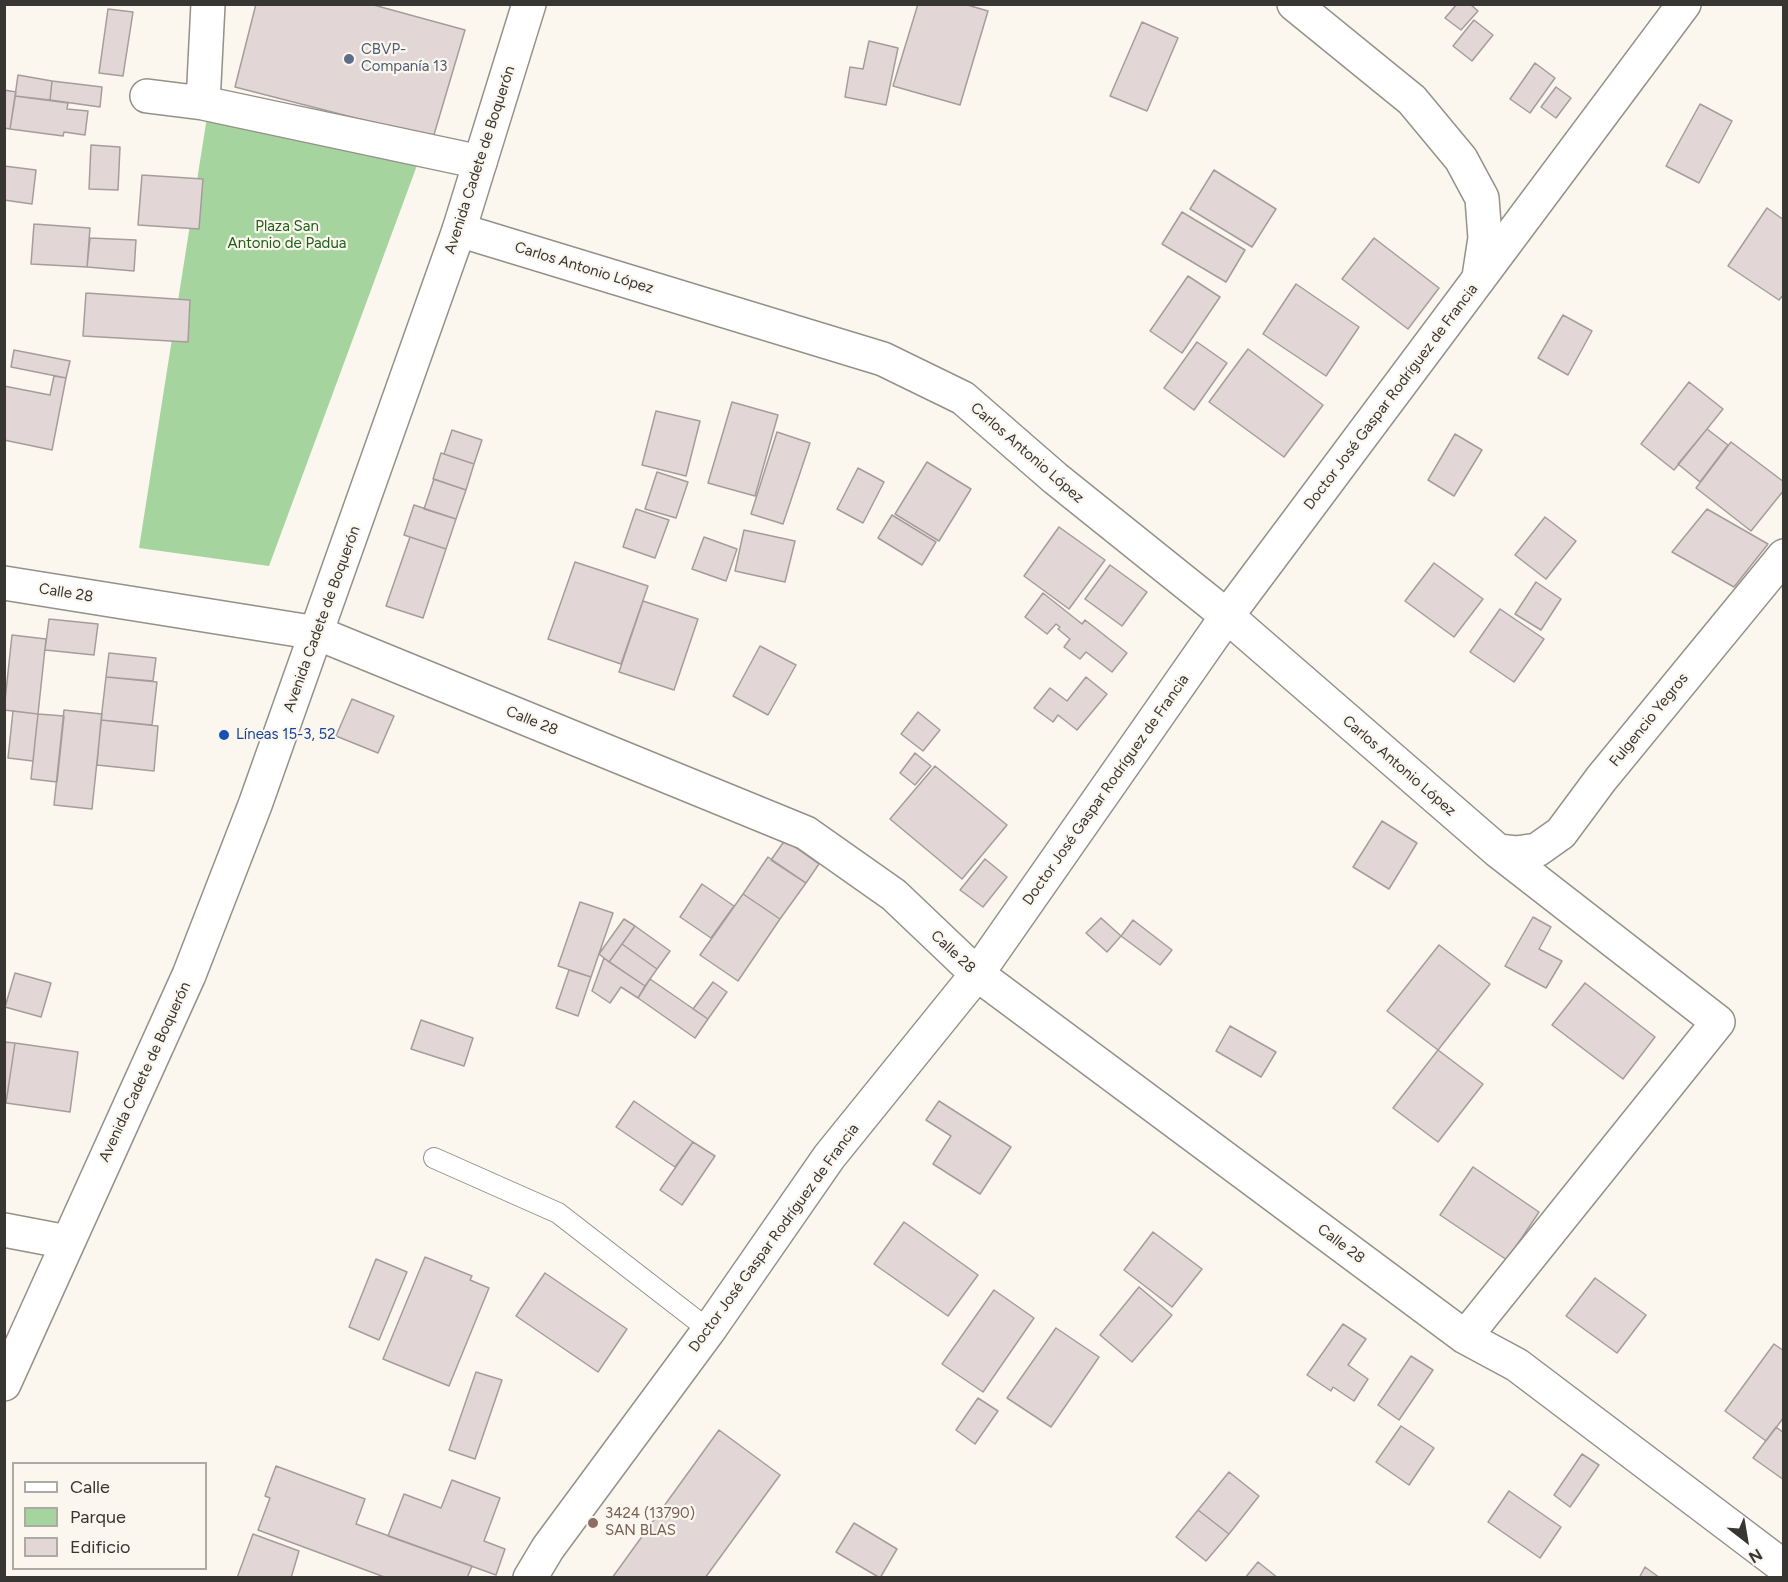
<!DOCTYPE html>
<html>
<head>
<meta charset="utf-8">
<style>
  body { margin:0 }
  #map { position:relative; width:1788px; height:1582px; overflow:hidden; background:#fbf6ee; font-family:Figtree,sans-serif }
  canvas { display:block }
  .frame { position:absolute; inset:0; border:6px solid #383633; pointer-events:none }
  .legend { position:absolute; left:12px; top:1462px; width:195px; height:108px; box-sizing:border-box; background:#fbf6ee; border:2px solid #ada9a3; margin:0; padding:8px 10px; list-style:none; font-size:18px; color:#383633 }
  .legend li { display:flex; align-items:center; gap:12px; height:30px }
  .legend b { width:30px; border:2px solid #ada9a3 }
  .north { position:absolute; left:1716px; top:1510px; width:60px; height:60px; -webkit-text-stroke:4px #fbf6ee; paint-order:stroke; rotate:149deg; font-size:16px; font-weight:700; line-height:24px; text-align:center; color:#383633 }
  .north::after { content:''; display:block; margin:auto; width:21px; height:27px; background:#383633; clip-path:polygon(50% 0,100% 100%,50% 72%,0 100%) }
</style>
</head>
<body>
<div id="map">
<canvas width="1788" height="1582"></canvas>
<div class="frame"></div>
<ul class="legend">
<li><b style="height:8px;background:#fff"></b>Calle</li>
<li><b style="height:16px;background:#a6d49f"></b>Parque</li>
<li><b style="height:16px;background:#e2d7d6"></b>Edificio</li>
</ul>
<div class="north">N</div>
</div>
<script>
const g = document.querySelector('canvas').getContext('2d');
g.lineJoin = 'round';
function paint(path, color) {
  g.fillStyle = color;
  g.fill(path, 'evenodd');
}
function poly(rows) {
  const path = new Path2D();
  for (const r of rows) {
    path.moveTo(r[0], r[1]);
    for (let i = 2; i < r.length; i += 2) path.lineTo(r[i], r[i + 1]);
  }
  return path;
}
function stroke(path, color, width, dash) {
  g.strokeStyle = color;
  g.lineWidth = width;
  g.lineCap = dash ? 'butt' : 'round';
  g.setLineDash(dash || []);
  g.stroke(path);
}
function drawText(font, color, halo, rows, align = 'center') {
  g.font = font + ' Figtree,sans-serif';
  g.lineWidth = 4.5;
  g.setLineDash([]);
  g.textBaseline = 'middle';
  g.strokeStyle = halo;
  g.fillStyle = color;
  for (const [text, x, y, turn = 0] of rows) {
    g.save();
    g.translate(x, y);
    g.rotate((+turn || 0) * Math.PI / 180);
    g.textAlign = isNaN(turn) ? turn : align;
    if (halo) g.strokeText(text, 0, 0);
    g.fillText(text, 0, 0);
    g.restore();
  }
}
const green = poly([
  [207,117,419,160,269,566,139,548]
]);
const building = poly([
  [256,4,370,4,465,30,433,138,235,87,256,4],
  [918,4,964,4,988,11,960,105,893,86,918,4],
  [1457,4,1470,4,1478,11,1461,30,1445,18,1457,4],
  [108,9,133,12,123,76,99,73,108,9],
  [1474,20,1493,35,1472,61,1453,46,1474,20],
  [1142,22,1178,38,1147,111,1110,96,1142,22],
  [869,41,898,48,886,105,845,97,850,67,863,69,869,41],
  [1535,63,1555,78,1530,113,1510,99,1535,63],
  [18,75,52,81,50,100,15,96,18,75],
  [52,81,102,87,100,107,50,100,52,81],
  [1556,87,1571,98,1556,118,1541,107,1556,87],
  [4,90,16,92,10,129,4,128,4,90],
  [15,96,68,103,67,109,88,111,85,135,64,132,63,136,10,129,15,96],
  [1700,104,1732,121,1699,183,1666,166,1700,104],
  [91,145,120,147,118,190,89,189,91,145],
  [4,166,36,170,32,204,4,200,4,166],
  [1214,170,1276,209,1252,247,1190,209,1214,170],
  [142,175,203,179,199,229,138,225,142,175],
  [1767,208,1784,220,1784,294,1779,300,1728,266,1767,208],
  [1182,212,1245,250,1226,282,1162,244,1182,212],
  [34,224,90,228,87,267,31,264,34,224],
  [90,238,136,240,134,271,87,267,90,238],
  [1374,238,1439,288,1408,329,1342,279,1374,238],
  [1188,276,1220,297,1182,353,1150,331,1188,276],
  [1296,284,1359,327,1326,376,1263,334,1296,284],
  [86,293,190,300,188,342,83,336,86,293],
  [1563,315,1592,331,1568,375,1538,358,1563,315],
  [1197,342,1227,363,1194,410,1164,388,1197,342],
  [1248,349,1323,405,1284,457,1209,402,1248,349],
  [14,350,70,361,66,378,11,367,14,350],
  [54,376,66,378,52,450,4,440,4,386,50,395,54,376],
  [1689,382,1723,409,1674,470,1641,444,1689,382],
  [732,402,778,415,755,496,708,483,732,402],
  [656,411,700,421,686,476,642,465,656,411],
  [1707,429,1728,445,1700,482,1678,464,1707,429],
  [452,430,482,440,474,464,444,454,452,430],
  [777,432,810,443,783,524,751,514,777,432],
  [1455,434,1482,450,1454,496,1428,480,1455,434],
  [1731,442,1784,482,1784,490,1751,531,1696,488,1731,442],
  [441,453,474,464,466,490,433,479,441,453],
  [927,462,971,489,939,541,895,514,927,462],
  [858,468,884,482,863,523,837,509,858,468],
  [657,472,688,482,676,518,645,509,657,472],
  [434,479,466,490,456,519,424,509,434,479],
  [414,505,456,519,446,549,404,535,414,505],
  [636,509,669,520,655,558,623,547,636,509],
  [1707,509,1768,544,1734,587,1672,552,1707,509],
  [892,515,936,542,922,565,878,538,892,515],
  [1545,517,1576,541,1546,579,1515,555,1545,517],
  [1059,527,1105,560,1069,609,1024,576,1059,527],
  [744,530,795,541,785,582,735,571,744,530],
  [410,537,446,549,423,618,386,606,410,537],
  [704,537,737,549,726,581,692,569,704,537],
  [575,562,648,586,621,664,548,639,575,562],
  [1434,563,1483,599,1454,637,1405,601,1434,563],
  [1110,565,1147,592,1122,626,1085,599,1110,565],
  [1536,582,1561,599,1541,630,1515,614,1536,582],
  [1043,593,1082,624,1085,620,1127,653,1112,672,1086,652,1080,659,1064,647,1070,639,1058,629,1060,627,1056,624,1047,634,1025,617,1043,593],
  [643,601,698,619,674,690,619,672,643,601],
  [1500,609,1544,639,1514,682,1470,652,1500,609],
  [49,619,98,624,94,655,45,650,49,619],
  [12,635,46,639,38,714,4,710,12,635],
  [760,646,796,665,768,715,733,696,760,646],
  [109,653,156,658,153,681,106,677,109,653],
  [106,677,157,682,152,725,101,720,106,677],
  [1086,677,1107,694,1077,730,1058,715,1053,722,1034,708,1050,688,1067,701,1086,677],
  [352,699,394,716,378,753,336,736,352,699],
  [64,710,102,714,92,809,54,805,64,710],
  [13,711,38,714,33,761,8,758,13,711],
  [918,712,940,730,923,751,901,734,918,712],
  [38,714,64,716,57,782,31,779,38,714],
  [101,720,158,726,154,771,97,765,101,720],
  [915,753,931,766,915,785,900,773,915,753],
  [935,766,1007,825,962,879,890,819,935,766],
  [1382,821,1417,843,1389,889,1353,867,1382,821],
  [785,840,819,864,806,883,771,860,785,840],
  [768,857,806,883,780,919,743,894,768,857],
  [985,859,1007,877,983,907,960,890,985,859],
  [702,884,734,906,711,938,680,917,702,884],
  [743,894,780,919,738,981,700,955,743,894],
  [580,902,613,913,591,977,558,966,580,902],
  [1533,917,1551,927,1539,949,1562,961,1546,988,1505,966,1533,917],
  [1101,918,1121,936,1107,952,1086,933,1101,918],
  [624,919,635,926,609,962,599,954,624,919],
  [1133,920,1172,950,1160,965,1121,936,1133,920],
  [635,926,670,951,657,969,622,944,635,926],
  [622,944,657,969,645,986,609,962,622,944],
  [1439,945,1490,984,1438,1050,1387,1011,1439,945],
  [604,958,645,986,638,998,621,987,610,1003,592,991,604,958],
  [569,970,591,977,578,1016,556,1008,569,970],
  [15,973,51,983,41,1017,5,1007,15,973],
  [650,979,708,1019,695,1038,638,998,650,979],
  [713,982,727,992,708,1019,693,1009,713,982],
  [1585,983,1655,1037,1623,1079,1552,1025,1585,983],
  [421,1020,473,1038,464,1066,411,1049,421,1020],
  [1230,1026,1276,1052,1261,1077,1216,1051,1230,1026],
  [4,1042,15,1043,6,1103,4,1103,4,1042],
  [15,1043,78,1052,70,1112,6,1103,15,1043],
  [1438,1050,1483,1084,1438,1142,1393,1108,1438,1050],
  [634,1101,693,1142,675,1167,616,1127,634,1101],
  [939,1101,1011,1147,980,1194,933,1164,951,1136,926,1120,939,1101],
  [693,1142,715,1156,682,1205,660,1190,693,1142],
  [1473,1167,1539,1212,1507,1260,1440,1215,1473,1167],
  [904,1222,978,1275,948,1316,874,1264,904,1222],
  [1153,1232,1202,1269,1172,1307,1124,1270,1153,1232],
  [425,1257,472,1276,470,1280,489,1288,449,1386,383,1359,425,1257],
  [376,1259,407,1272,379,1340,349,1327,376,1259],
  [545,1273,627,1329,598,1372,516,1316,545,1273],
  [1595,1278,1646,1315,1617,1353,1566,1316,1595,1278],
  [1139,1287,1172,1315,1132,1362,1100,1335,1139,1287],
  [994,1290,1034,1318,983,1392,942,1364,994,1290],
  [1343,1324,1366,1339,1348,1365,1368,1379,1354,1401,1333,1387,1331,1391,1307,1375,1343,1324],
  [1056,1328,1099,1357,1051,1427,1007,1398,1056,1328],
  [1774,1344,1784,1351,1784,1417,1766,1441,1725,1411,1774,1344],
  [1411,1356,1433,1370,1399,1420,1378,1405,1411,1356],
  [476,1372,502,1380,475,1459,449,1450,476,1372],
  [978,1398,998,1411,975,1444,956,1430,978,1398],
  [1401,1426,1434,1448,1409,1485,1376,1462,1401,1426],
  [1776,1427,1784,1433,1784,1480,1753,1458,1776,1427],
  [719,1430,780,1475,705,1578,612,1578,719,1430],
  [1582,1454,1599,1465,1570,1507,1554,1495,1582,1454],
  [276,1466,365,1499,356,1524,472,1566,467,1578,387,1578,258,1530,270,1498,265,1496,276,1466],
  [1229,1472,1259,1496,1229,1534,1198,1510,1229,1472],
  [452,1480,500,1498,484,1541,505,1549,496,1575,388,1536,404,1494,441,1508,452,1480],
  [1509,1491,1561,1527,1540,1558,1488,1522,1509,1491],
  [1198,1510,1229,1534,1206,1561,1176,1537,1198,1510],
  [854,1523,897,1549,880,1578,836,1552,854,1523],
  [253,1534,299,1551,291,1578,237,1578,253,1534],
  [1258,1562,1278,1578,1245,1578,1258,1562],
  [1645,1567,1660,1578,1639,1578,1645,1567]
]);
const service = poly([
  [434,1158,558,1213,709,1330]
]);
const minor = poly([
  [1294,4,1412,100,1461,159,1482,198,1485,238,1479,277],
  [147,96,203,103,480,162],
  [203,103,208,4],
  [459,230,883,359,963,398,1055,478,1227,616,1498,851,1718,1022,1465,1337],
  [4,583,317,633,806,833,894,895,977,974,1465,1337,1517,1365,1784,1567],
  [1498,851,1516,853,1537,850,1561,833,1601,779,1784,556],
  [4,1230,67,1242],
  [530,1578,548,1548,709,1330,829,1157,977,974,1227,616,1684,4]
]);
const secondary = poly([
  [4,1384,189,975,255,805,459,230,529,4]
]);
const markers = [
  [349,59,6,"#5c6f8a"],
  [224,735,6,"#1a4fb4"],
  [593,1523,6,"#8d6e63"]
];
const serviceNames = [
  ["CBVP-",361,50],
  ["Companía 13",361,67]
];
const streetNames = [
  ["Avenida Cadete de Boquerón",480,160,-72],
  ["Carlos Antonio López",584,268,17],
  ["Doctor José Gaspar Rodríguez de Francia",1391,397,-53],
  ["Carlos Antonio López",1027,453,41],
  ["Calle 28",66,593,9],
  ["Avenida Cadete de Boquerón",322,619,-70],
  ["Fulgencio Yegros",1649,720,-51],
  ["Calle 28",532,721,22],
  ["Carlos Antonio López",1399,766,41],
  ["Doctor José Gaspar Rodríguez de Francia",1106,790,-55],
  ["Calle 28",953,952,43],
  ["Avenida Cadete de Boquerón",145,1072,-65],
  ["Doctor José Gaspar Rodríguez de Francia",774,1238,-54],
  ["Calle 28",1341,1244,37]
];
const parkNames = [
  ["Plaza San",287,227],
  ["Antonio de Padua",287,244]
];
const transitNames = [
  ["Líneas 15-3, 52",236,735]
];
const educationNames = [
  ["3424 (13790)",605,1514],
  ["SAN BLAS",605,1531]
];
paint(green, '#a6d49f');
paint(building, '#e2d7d6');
stroke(building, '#a69c9c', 1.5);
stroke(service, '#959189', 22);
stroke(minor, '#959189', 36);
stroke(secondary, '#959189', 36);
stroke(service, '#fff', 20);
stroke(minor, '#fff', 33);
stroke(secondary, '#fff', 33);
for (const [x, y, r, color] of markers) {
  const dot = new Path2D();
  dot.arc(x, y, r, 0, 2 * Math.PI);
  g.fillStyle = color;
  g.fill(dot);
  stroke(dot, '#fbf6ee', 2);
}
drawText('15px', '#4e5e75', '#fbf6ee', serviceNames, 'left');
drawText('15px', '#383633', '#fbf6ee', streetNames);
drawText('15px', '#1e6016', '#fbf6ee', parkNames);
drawText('15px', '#164399', '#fbf6ee', transitNames, 'left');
drawText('15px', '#785e54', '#fbf6ee', educationNames, 'left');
</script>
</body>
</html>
